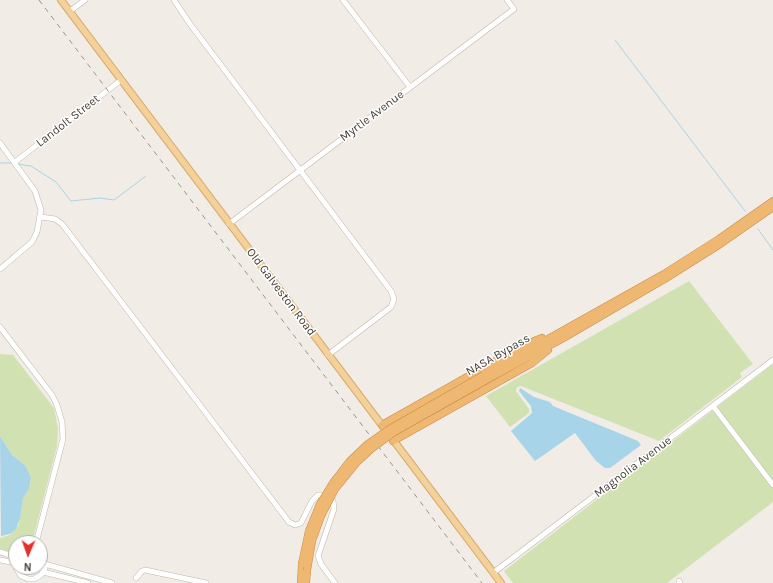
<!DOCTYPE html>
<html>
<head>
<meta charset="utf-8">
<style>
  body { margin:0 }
  #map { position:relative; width:773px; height:583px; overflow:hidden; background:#f1ece5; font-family:Karla,sans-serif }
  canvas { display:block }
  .north { position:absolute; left:8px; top:535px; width:40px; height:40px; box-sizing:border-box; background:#fff; border:1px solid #b3b1ae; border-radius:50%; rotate:182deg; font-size:11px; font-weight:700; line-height:16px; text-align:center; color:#423c35 }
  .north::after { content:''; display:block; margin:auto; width:14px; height:18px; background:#e43129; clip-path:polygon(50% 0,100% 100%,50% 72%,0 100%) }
</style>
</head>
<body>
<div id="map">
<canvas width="773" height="583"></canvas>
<div class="north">N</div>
</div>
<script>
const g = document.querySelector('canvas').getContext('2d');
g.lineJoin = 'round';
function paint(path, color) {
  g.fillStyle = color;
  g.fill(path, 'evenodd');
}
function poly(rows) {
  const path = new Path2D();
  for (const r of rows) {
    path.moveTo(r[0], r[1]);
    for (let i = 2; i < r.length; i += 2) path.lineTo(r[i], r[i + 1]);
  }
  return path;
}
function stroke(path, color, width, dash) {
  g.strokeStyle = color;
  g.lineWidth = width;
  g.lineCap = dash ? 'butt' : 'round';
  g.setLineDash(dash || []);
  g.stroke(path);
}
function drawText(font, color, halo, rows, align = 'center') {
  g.font = font + ' Karla,sans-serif';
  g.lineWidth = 3;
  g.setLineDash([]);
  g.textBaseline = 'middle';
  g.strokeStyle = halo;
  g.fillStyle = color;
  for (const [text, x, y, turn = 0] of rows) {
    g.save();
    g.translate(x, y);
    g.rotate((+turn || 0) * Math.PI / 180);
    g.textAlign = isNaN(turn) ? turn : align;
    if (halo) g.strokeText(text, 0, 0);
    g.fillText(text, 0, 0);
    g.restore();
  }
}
const green = poly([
  [689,281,753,364,740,373,742,377,659,441,521,386,517,387,516,391,529,409,529,413,510,427,486,396],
  [0,354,13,355,54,408,58,429,57,446,33,539,32,543,16,543,16,552,13,553,0,551,0,538,10,535,19,525,23,498,29,489,31,480,25,465,12,455,0,436],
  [773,364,773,502,667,583,513,583,504,571]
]);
const water = poly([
  [520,388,534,397,550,402,553,406,638,441,641,445,610,468,605,468,596,461,575,433,535,461,511,431,532,413,531,406,519,391],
  [0,436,12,455,25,465,31,478,29,489,23,498,20,519,16,529,10,534,1,536]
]);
const stream = poly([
  [615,40,745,211],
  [0,163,12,163],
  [17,164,31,166,56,182,71,201,100,198,114,200,146,176],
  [758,229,773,250]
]);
const minor = poly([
  [174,0,190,24,391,291,394,299,391,307,328,355],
  [343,0,410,87],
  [70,11,85,0],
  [0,143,35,191,41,210,37,232,32,242,0,269],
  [15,162,121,80],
  [41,217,55,219,62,224,289,522,295,525,301,523,312,501,318,495,324,495,333,501,334,509,318,556,321,564,335,583],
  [229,224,514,9,507,0],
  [0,327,52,395,57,405,62,422,63,439,36,543],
  [713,406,773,485],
  [0,552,16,557],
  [0,560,16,563],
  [16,561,16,568,21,576,28,579,34,579,41,575,45,568,44,560,40,554],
  [45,564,112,583],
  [43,572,88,583],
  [493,573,773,360],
  [136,578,142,571,145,570,206,583],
  [679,581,680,583]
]);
const major = poly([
  [61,0,384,428],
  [391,437,501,583]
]);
const highway = poly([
  [484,375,664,274,719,239,773,201],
  [486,380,565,337,666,278,720,244,773,207],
  [382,425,522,346,542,338],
  [393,441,532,363,548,350],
  [301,583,302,564],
  [306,583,307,570]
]);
const rail = poly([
  [39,0,482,583]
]);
const highwayBridge = poly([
  [302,564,309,531,320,504,333,483,350,461,368,444,388,430,484,375],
  [307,570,312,541,321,516,335,489,357,462,371,449,394,432,486,380]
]);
const streetNames = [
  ["Myrtle Avenue",372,116,-37],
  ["Landolt Street",68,121,-38],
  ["Old Galveston Road",281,292,53],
  ["NASA Bypass",498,355,-30],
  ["Magnolia Avenue",633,467,-37]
];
paint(green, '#d1e1b2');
paint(water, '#a7d4e8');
stroke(stream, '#a7d4e8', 1);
stroke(minor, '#beb6ac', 6);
stroke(major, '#d7ac6d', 8);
stroke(highway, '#cd8b43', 8);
stroke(minor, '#fff', 5);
stroke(major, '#f4d19b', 6);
stroke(highway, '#efb872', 7);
stroke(rail, '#949494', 1, [5, 5]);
stroke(highwayBridge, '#cd8b43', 8, []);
stroke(highwayBridge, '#efb872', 7);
drawText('12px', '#423c35', '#fff', streetNames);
</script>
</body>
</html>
